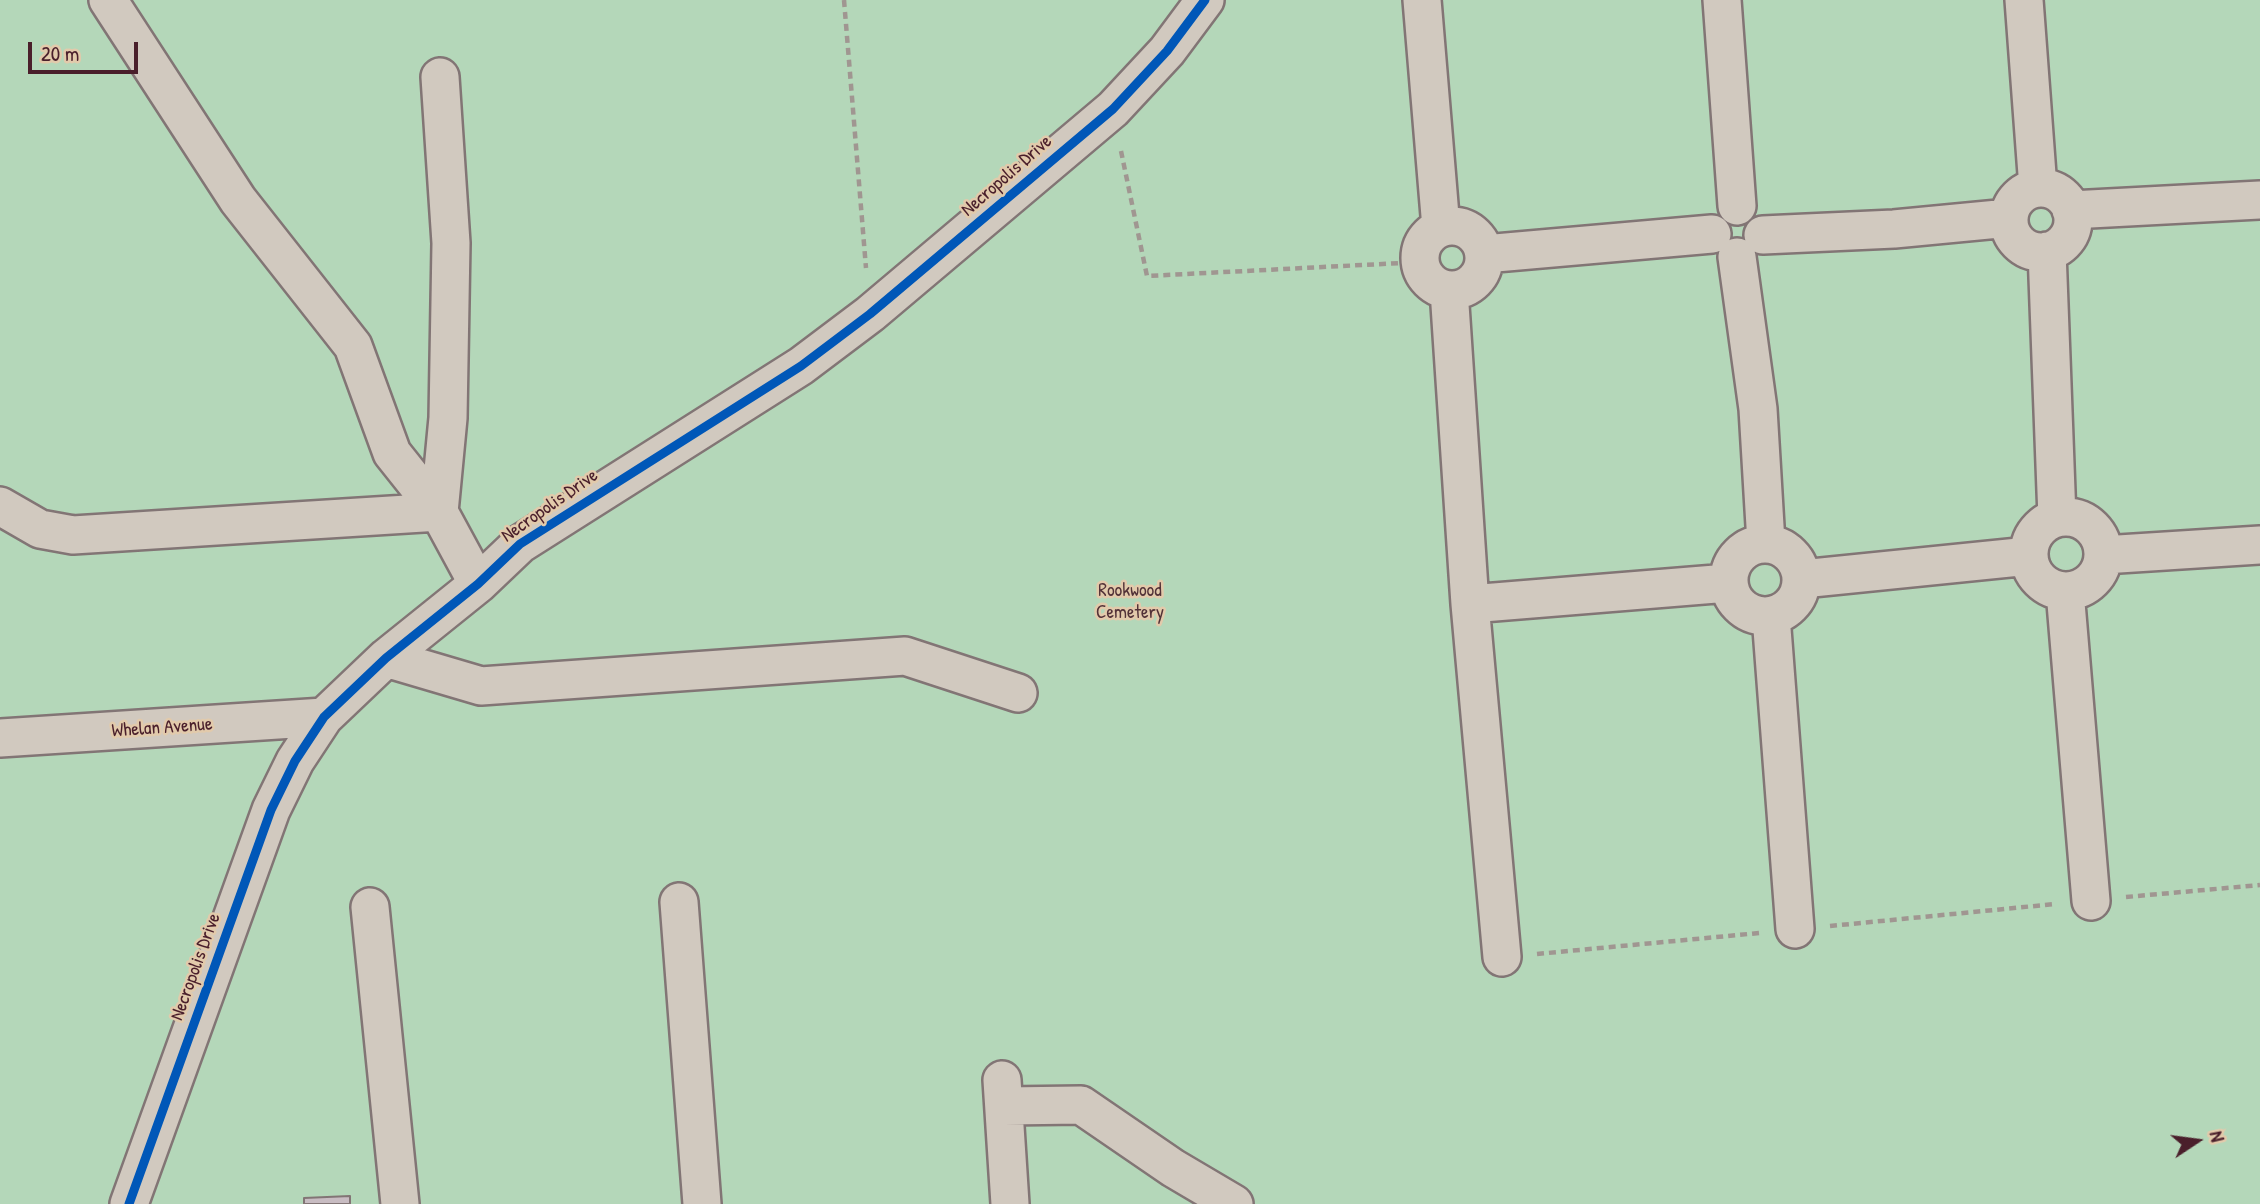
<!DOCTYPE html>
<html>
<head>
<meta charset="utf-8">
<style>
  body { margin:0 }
  #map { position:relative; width:2260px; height:1204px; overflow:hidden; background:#d8cec8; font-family:"Patrick Hand",sans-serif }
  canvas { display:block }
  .north { position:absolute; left:2162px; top:1106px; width:70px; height:70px; -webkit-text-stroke:5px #e2caab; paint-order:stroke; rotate:77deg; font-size:19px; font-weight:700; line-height:28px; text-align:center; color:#4a1f2b }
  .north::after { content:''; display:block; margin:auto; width:24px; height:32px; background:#4a1f2b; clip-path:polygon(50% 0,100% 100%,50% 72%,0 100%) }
  .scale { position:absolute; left:28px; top:42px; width:110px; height:32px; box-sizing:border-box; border:4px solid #4a1f2b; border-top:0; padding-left:9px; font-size:21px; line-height:24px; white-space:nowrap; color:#4a1f2b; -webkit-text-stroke:5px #e2caab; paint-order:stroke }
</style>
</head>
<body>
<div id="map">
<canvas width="2260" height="1204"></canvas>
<div class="north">N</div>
<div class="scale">20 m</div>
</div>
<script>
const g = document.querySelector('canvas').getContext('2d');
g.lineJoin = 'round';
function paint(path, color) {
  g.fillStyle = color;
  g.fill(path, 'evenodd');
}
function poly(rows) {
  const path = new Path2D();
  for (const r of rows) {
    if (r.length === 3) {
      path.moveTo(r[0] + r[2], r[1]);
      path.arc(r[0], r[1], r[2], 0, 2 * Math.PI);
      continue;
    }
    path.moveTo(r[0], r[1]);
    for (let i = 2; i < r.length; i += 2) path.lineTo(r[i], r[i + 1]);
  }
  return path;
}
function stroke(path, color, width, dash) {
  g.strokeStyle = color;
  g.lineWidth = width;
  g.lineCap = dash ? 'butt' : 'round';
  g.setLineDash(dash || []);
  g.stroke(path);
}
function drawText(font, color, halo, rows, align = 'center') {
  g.font = font + ' "Patrick Hand",sans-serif';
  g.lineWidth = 5;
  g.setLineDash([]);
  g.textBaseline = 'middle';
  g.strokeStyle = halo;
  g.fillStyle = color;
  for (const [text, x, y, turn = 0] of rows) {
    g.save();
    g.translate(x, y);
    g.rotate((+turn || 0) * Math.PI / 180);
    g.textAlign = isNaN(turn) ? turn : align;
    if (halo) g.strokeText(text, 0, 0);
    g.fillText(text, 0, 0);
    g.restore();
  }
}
const green = poly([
  [0,0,2260,0,2260,1204,0,1204]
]);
const building = poly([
  [350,1196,350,1204,304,1204,304,1198,350,1196]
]);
const path = poly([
  [844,0,866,268],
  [1121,151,1147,276,1421,262],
  [2126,897,2260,885],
  [1830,926,2055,904],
  [1537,954,1759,933]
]);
const minor = poly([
  [108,0,238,200,353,346,392,453,439,512,478,584],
  [1422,0,1441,228],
  [1722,0,1737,206],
  [2024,0,2038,188],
  [2041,220,32],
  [2071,210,2260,200],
  [1452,258,32],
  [1763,235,1894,229,2009,218],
  [2047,251,2057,518],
  [1484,254,1712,234],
  [1737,257,1758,409,1766,543],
  [1449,290,1470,604,1728,583],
  [0,506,40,529,73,535,439,512,448,418,451,243,440,77],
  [2066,554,37],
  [1765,580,36],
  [2103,555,2260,545],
  [1802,579,2029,556],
  [2065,591,2091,901],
  [1470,604,1502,957],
  [1771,616,1795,929],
  [386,658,481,686,905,656,1018,693],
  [0,738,324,717],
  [679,902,702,1204],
  [370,907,400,1204],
  [1002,1080,1010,1204],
  [1004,1106,1081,1105,1173,1168,1234,1204],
  [129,1204,271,810,295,761,324,717,386,658,478,584,520,544,801,366,870,314,1113,109,1167,51,1205,0]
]);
const cycleway = poly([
  [129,1204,271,810,295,761,324,717,386,658,478,584,520,544,801,366,870,314,1113,109,1167,51,1205,0]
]);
const streetNames = [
  ["Necropolis Drive",1007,176,-41],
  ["Necropolis Drive",550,506,-35],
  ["Whelan Avenue",162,728,-4],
  ["Necropolis Drive",196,967,-70]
];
const parkNames = [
  ["Rookwood",1130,591],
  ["Cemetery",1130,613]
];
paint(green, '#b4d7b9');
paint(building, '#c8bcc2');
stroke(building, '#827575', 2);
stroke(minor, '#827575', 42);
stroke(path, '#a09691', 4.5, [7, 5]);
stroke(minor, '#d1c9bf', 37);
stroke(cycleway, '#0057b8', 9);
drawText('19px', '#4a1f2b', '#e2caab', streetNames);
drawText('19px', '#523238', '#e2caab', parkNames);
</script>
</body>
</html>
